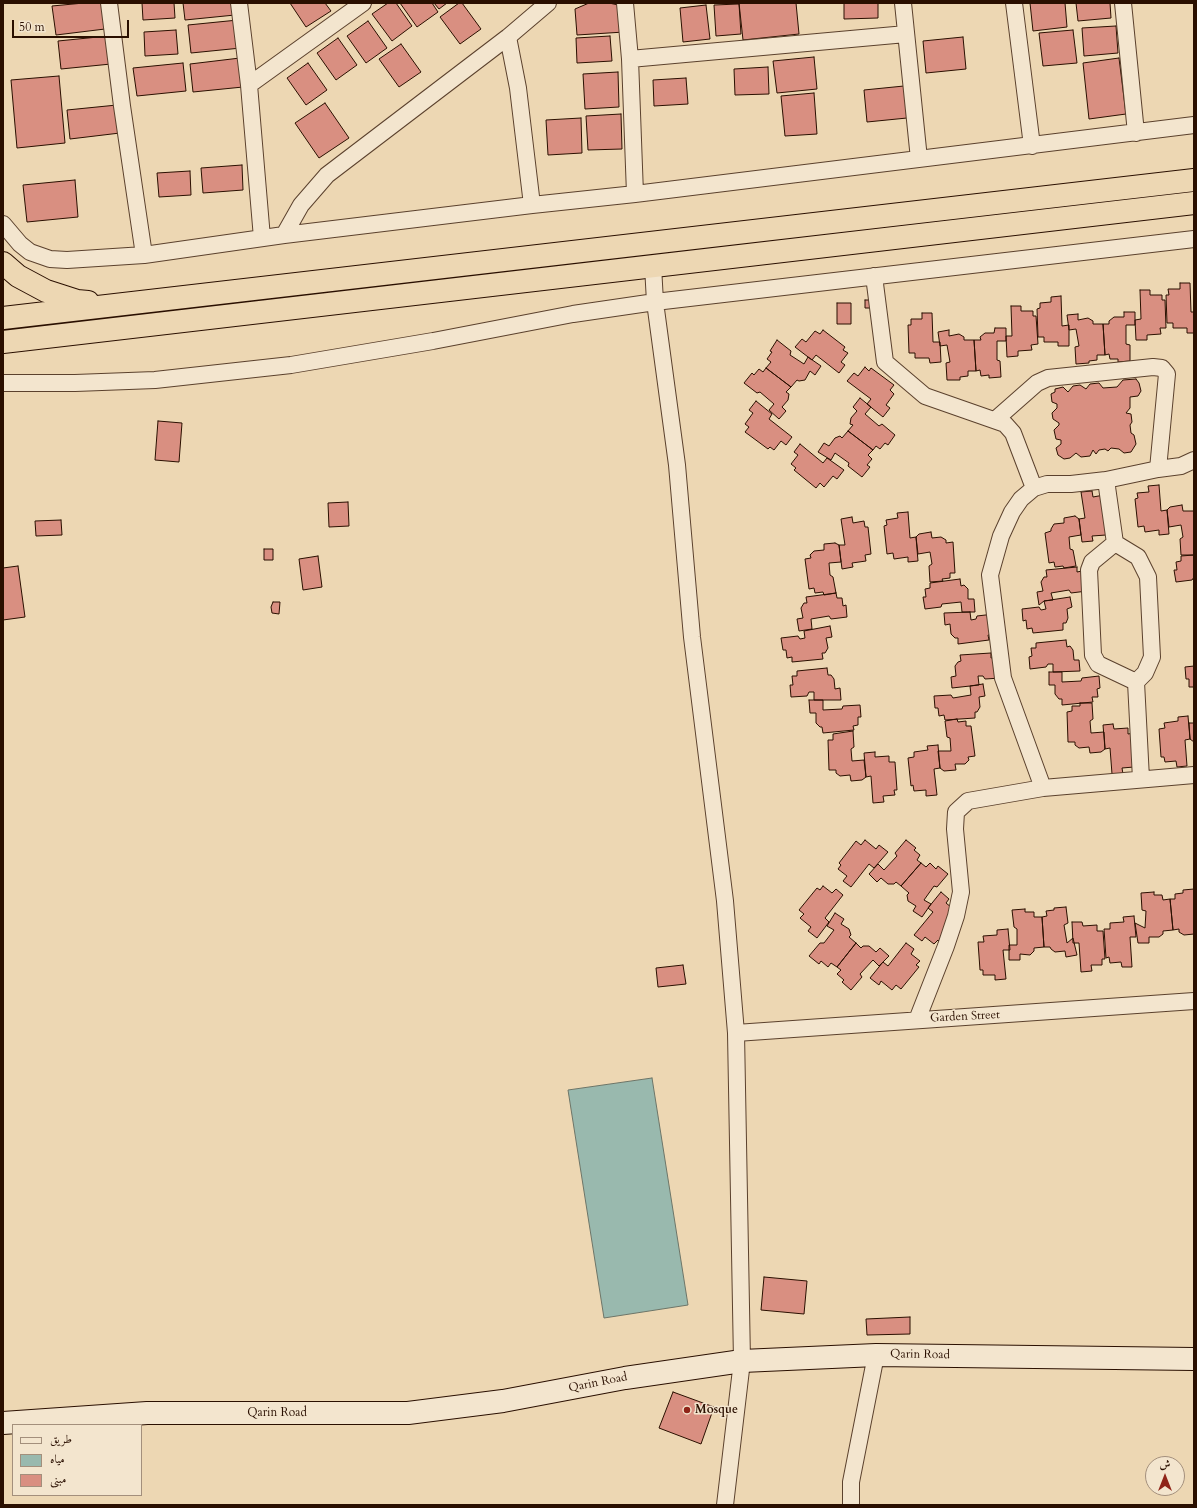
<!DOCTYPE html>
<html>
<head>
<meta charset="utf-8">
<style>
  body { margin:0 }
  #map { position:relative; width:1197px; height:1508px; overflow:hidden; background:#edd7b3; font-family:Cardo,Amiri,serif }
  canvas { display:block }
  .frame { position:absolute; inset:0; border:4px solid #2a0f00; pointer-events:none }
  .legend { position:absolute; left:12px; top:1424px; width:130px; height:72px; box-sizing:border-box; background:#f3e5ce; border:1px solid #a38f7c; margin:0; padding:5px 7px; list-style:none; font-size:12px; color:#2a0f00 }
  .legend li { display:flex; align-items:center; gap:8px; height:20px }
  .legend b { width:20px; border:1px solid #a38f7c }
  .north { position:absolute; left:1145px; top:1456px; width:40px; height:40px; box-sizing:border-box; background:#f3e5ce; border:1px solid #a38f7c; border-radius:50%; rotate:0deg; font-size:11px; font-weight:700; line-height:16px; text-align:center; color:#2a0f00 }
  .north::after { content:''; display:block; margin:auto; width:14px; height:18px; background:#8f2418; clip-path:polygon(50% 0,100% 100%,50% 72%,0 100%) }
  .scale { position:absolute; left:12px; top:20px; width:117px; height:18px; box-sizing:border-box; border:2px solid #2a0f00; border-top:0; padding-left:5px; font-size:12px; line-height:14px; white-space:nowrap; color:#2a0f00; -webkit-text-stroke:3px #f3e5ce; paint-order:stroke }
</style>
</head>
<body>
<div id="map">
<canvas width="1197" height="1508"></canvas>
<div class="frame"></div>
<ul class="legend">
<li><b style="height:5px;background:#f3e5ce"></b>طريق</li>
<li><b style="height:11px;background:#99b9ae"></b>مياه</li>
<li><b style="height:11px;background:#d98f81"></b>مبنى</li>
</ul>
<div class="north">ش</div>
<div class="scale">50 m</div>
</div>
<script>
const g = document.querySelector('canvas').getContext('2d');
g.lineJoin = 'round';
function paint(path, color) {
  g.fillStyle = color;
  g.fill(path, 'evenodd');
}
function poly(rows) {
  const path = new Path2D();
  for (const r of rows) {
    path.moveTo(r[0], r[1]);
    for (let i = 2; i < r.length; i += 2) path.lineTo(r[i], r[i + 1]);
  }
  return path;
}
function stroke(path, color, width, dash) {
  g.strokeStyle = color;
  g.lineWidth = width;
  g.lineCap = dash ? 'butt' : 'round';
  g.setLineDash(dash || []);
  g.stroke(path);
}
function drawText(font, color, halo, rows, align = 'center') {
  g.font = font + ' Cardo,serif';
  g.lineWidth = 3;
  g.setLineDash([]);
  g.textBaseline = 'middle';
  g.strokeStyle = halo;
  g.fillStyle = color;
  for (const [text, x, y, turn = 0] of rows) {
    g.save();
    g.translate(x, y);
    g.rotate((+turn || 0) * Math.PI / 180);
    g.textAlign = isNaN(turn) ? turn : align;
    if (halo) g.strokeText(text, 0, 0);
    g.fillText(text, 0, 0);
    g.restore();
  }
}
const water = poly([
  [652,1078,688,1305,604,1318,568,1090,652,1078]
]);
const building = poly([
  [84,3,103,3,105,29,56,35,52,6,84,3],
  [142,3,174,3,175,18,143,20,142,3],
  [183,3,234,3,235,15,185,20,183,3],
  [290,3,325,3,331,11,306,27,290,3],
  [388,3,396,3,412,26,392,41,372,14,388,3],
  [400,3,432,3,438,12,417,27,400,3],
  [434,3,447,3,439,9,434,3],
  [459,3,462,3,481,29,460,44,440,17,459,3],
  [589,3,609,3,623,6,624,32,577,35,575,9,589,3],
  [739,3,796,3,799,34,743,40,739,3],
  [844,3,878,3,878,18,844,19,844,3],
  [1030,3,1065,3,1067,27,1033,31,1030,3],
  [1076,3,1110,3,1111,18,1078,21,1076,3],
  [739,4,741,34,716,36,714,5,739,4],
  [706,5,710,39,683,42,680,8,706,5],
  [238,20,241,48,191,53,188,25,238,20],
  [368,21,387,48,366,63,347,36,368,21],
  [1116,26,1118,53,1084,56,1082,28,1116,26],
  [176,30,178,54,145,56,144,32,176,30],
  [1073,30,1077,63,1043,66,1039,33,1073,30],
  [108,36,111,64,61,69,58,41,108,36],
  [610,36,612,61,577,63,576,38,610,36],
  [963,37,966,69,926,73,923,41,963,37],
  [338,38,357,65,336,80,317,53,338,38],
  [401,44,421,72,399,87,379,59,401,44],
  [814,57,817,89,777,93,773,61,814,57],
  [240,58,243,87,193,92,190,64,240,58],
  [1119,58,1126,114,1089,119,1083,63,1119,58],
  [183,63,186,91,137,96,133,68,183,63],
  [308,63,327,90,306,105,287,78,308,63],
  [768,67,769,94,735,95,734,69,768,67],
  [618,72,619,107,585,109,583,74,618,72],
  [59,76,65,143,17,148,11,80,59,76],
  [686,78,688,104,654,106,653,80,686,78],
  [904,86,907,118,867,122,864,90,904,86],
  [814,93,817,134,785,136,781,96,814,93],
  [325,103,349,138,319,158,295,123,325,103],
  [117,105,120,133,70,139,67,110,117,105],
  [621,114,622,149,588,150,586,116,621,114],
  [581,118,582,153,548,155,546,120,581,118],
  [242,165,243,190,203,193,201,168,242,165],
  [190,171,191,195,159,197,157,173,190,171],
  [75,180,78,217,27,222,23,185,75,180],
  [1180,283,1190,283,1191,312,1194,312,1194,333,1187,333,1187,328,1173,328,1173,323,1167,323,1166,295,1169,295,1168,289,1180,289,1180,283],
  [1140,290,1150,290,1150,295,1162,295,1162,300,1165,300,1166,328,1160,328,1161,334,1147,335,1147,340,1136,340,1135,320,1141,319,1140,290],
  [1061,296,1062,326,1069,325,1069,346,1058,346,1058,342,1044,342,1044,337,1038,337,1037,309,1040,308,1040,303,1051,302,1051,297,1061,296],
  [865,300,876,300,876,308,865,308,865,300],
  [837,303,851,303,851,324,837,324,837,303],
  [1011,306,1021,306,1021,311,1033,311,1033,316,1036,316,1038,344,1031,345,1032,350,1018,351,1018,356,1007,357,1006,336,1012,336,1011,306],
  [1124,312,1135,312,1135,325,1126,325,1126,344,1130,345,1130,361,1118,362,1118,359,1110,359,1109,354,1105,355,1103,324,1109,324,1109,321,1114,317,1124,317,1124,312],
  [922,313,932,313,933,342,940,342,941,362,930,363,929,358,915,358,915,353,909,353,908,325,911,325,911,319,922,319,922,313],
  [1078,314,1078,320,1088,318,1093,321,1093,324,1103,324,1105,355,1097,355,1097,360,1089,361,1089,363,1076,364,1075,347,1079,346,1076,329,1069,330,1067,315,1078,314],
  [995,328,1006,328,1006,341,997,341,997,360,1000,361,1001,377,989,378,989,375,981,376,980,370,976,371,974,340,981,340,980,337,985,333,994,333,995,328],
  [823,330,845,347,843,350,848,353,841,362,845,365,839,373,816,355,812,360,795,347,802,339,806,342,815,331,820,334,823,330],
  [949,330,949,336,959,334,964,337,964,340,974,340,976,371,968,371,968,376,960,377,960,380,947,380,946,363,950,362,947,345,940,346,938,332,949,330],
  [777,340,791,351,790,355,804,364,808,357,821,366,815,375,810,371,805,380,799,381,797,380,791,387,766,368,771,362,767,359,772,352,770,351,777,340],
  [865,367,869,371,871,368,894,385,890,390,894,394,886,405,890,408,883,417,867,404,871,399,847,381,854,373,858,376,865,367],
  [766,368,791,387,786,392,789,394,788,400,782,407,786,411,779,419,769,410,774,404,760,392,757,393,744,383,752,373,754,375,759,369,763,372,766,368],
  [1136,379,1139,383,1141,391,1138,396,1130,397,1130,408,1126,413,1131,414,1132,422,1130,425,1131,433,1134,435,1136,444,1131,452,1124,453,1119,449,1111,448,1108,451,1105,449,1099,450,1096,454,1093,450,1090,456,1081,457,1076,453,1070,458,1064,459,1058,455,1056,448,1061,444,1061,440,1056,439,1054,430,1059,425,1059,423,1053,419,1052,413,1057,408,1057,404,1052,402,1051,394,1055,392,1055,389,1063,387,1068,392,1073,386,1080,385,1086,389,1090,384,1099,383,1103,388,1117,387,1123,380,1136,379],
  [860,398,871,407,865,414,879,426,882,424,895,435,888,445,885,443,880,449,876,446,873,450,848,431,853,425,850,424,851,418,857,411,853,407,860,398],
  [756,401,772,414,769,419,792,437,786,445,781,441,774,450,770,447,768,449,745,432,749,427,745,424,753,413,749,410,756,401],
  [158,421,182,423,179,462,155,460,158,421],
  [848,431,873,450,868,455,872,459,867,465,870,467,862,477,848,466,849,463,835,453,831,460,818,452,824,443,829,446,835,438,840,436,842,438,848,431],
  [800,444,823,463,827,458,844,470,837,479,833,476,824,487,820,483,816,488,794,470,796,468,791,464,798,455,794,452,800,444],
  [1159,485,1161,511,1167,510,1169,534,1159,535,1159,530,1145,532,1144,526,1138,527,1135,499,1138,498,1137,493,1149,492,1148,486,1159,485],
  [1092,491,1093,497,1104,495,1106,535,1092,536,1093,541,1082,542,1079,519,1085,518,1081,492,1092,491],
  [348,502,349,526,329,527,328,503,348,502],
  [1182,505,1183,511,1194,511,1194,555,1181,555,1180,539,1183,537,1181,525,1169,527,1167,510,1170,507,1182,505],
  [908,512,910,538,916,537,918,561,908,562,908,557,894,559,893,553,887,554,884,526,887,525,886,520,898,518,897,513,908,512],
  [1075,516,1079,519,1081,535,1069,537,1070,549,1073,550,1076,566,1064,568,1063,566,1055,567,1054,562,1049,563,1045,533,1051,531,1051,529,1054,524,1064,523,1064,518,1075,516],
  [852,517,853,523,864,521,865,527,868,527,871,554,865,555,866,561,852,563,853,567,842,569,839,545,845,545,841,519,852,517],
  [61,520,62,535,36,536,35,521,61,520],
  [931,532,932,538,941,537,946,540,946,543,953,542,955,573,950,573,950,578,942,579,943,581,930,582,929,566,932,564,930,552,918,554,916,537,919,534,931,532],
  [835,543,839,545,841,562,829,563,830,575,833,577,836,593,824,595,823,592,815,593,814,588,809,589,805,559,811,558,810,555,814,551,824,550,824,544,835,543],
  [264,549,273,549,273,560,264,560,264,549],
  [1194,555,1194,577,1192,580,1176,582,1174,570,1177,570,1176,562,1181,561,1181,556,1194,555],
  [318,556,322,587,303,590,299,559,318,556],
  [18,566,25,617,3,620,3,568,18,566],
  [1077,567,1077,572,1082,571,1087,591,1071,593,1069,590,1051,593,1053,600,1044,601,1039,605,1037,592,1043,591,1041,582,1044,577,1047,577,1046,570,1077,567],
  [960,579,961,586,964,585,968,589,968,599,974,599,975,612,962,612,961,602,942,604,941,607,925,609,923,597,926,597,925,589,930,588,930,583,960,579],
  [836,593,837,598,842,598,843,606,846,605,847,617,831,619,829,616,811,619,812,629,799,631,797,619,803,618,801,608,804,603,807,603,806,597,836,593],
  [1070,597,1072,607,1067,609,1068,618,1066,623,1063,623,1063,630,1033,633,1032,628,1027,629,1026,620,1023,621,1022,609,1039,607,1041,610,1046,609,1044,601,1070,597],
  [273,602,280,602,279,614,272,613,271,607,273,602],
  [970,612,971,620,976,619,977,616,994,614,993,635,988,635,989,640,958,644,958,638,955,638,951,634,950,624,945,625,944,613,970,612],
  [830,626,832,637,826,638,828,648,825,653,822,653,823,659,792,662,792,657,787,658,786,650,783,650,781,638,798,636,800,639,805,638,804,631,830,626],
  [1066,640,1067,647,1070,646,1073,650,1074,660,1079,660,1080,671,1053,672,1053,664,1048,664,1046,667,1030,669,1029,657,1032,656,1031,648,1036,648,1036,643,1066,640],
  [991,653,991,658,997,657,1001,678,985,679,983,676,978,676,979,685,952,688,951,677,956,676,955,666,958,662,961,661,960,655,991,653],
  [1194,666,1194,687,1189,687,1189,679,1186,679,1185,667,1194,666],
  [827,668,828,675,831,675,834,679,835,689,840,688,841,700,814,700,814,692,809,692,807,696,791,697,790,685,793,685,792,676,797,676,797,671,827,668],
  [1049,672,1062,672,1062,682,1081,681,1082,678,1099,676,1100,688,1097,689,1098,697,1092,697,1093,702,1062,705,1062,699,1059,699,1055,694,1055,685,1049,685,1049,672],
  [983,684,985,696,979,697,980,707,977,712,975,712,975,718,945,720,944,715,939,716,938,708,935,708,934,696,951,695,953,698,971,695,970,686,983,684],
  [809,700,823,700,823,710,842,709,843,706,860,705,861,717,858,717,858,725,853,726,854,730,823,733,822,727,820,727,816,723,816,713,810,713,809,700],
  [1080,703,1092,703,1093,719,1090,721,1091,733,1104,732,1105,749,1101,752,1090,753,1089,747,1079,748,1075,745,1075,742,1068,742,1067,712,1072,711,1072,706,1080,706,1080,703],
  [1188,716,1190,739,1185,740,1187,766,1177,767,1176,761,1165,762,1164,757,1161,757,1159,729,1165,728,1164,723,1178,721,1178,717,1188,716],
  [957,719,958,722,966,721,966,726,971,726,975,756,968,757,969,760,965,764,955,764,956,770,944,771,940,768,938,751,951,751,950,738,947,737,945,721,957,719],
  [1189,723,1194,723,1194,742,1190,739,1189,723],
  [1113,724,1114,729,1128,728,1128,734,1134,733,1134,767,1122,768,1123,774,1112,774,1110,748,1105,749,1103,725,1113,724],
  [853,731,854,747,851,749,852,761,864,760,866,777,862,780,851,781,850,775,840,776,836,773,836,770,829,770,828,740,833,740,833,734,853,731],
  [938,745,940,768,934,769,937,795,926,796,926,790,914,791,913,785,911,786,908,758,914,757,914,752,928,750,927,746,938,745],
  [875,752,875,757,889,756,889,762,895,762,897,790,894,790,895,795,883,796,884,802,873,803,871,776,866,777,864,753,875,752],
  [865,840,876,849,879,845,888,852,874,868,869,864,851,887,843,881,847,876,838,869,841,865,839,863,856,841,861,845,865,840],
  [906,840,916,848,914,850,920,855,917,860,921,863,901,886,896,882,894,884,888,884,881,878,877,882,869,874,878,864,884,870,897,856,895,853,906,840],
  [921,863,926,867,930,863,936,869,938,866,948,874,937,887,934,886,924,900,931,904,922,917,913,911,916,906,908,901,907,895,909,893,901,886,921,863],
  [823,886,832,893,836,889,843,895,825,918,829,922,817,938,808,931,811,927,800,918,804,914,799,910,817,888,820,890,823,886],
  [1194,889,1194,936,1194,934,1184,935,1179,932,1179,929,1173,930,1170,899,1175,899,1175,894,1183,893,1183,890,1194,889],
  [941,892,949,899,946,903,957,912,940,942,938,940,934,944,925,937,922,941,914,935,933,912,928,908,941,892],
  [1154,892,1154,895,1162,895,1163,900,1170,899,1173,930,1163,931,1163,934,1159,937,1149,937,1149,943,1138,943,1135,923,1145,928,1146,911,1142,910,1141,893,1154,892],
  [1066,907,1068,923,1064,925,1067,943,1073,938,1077,955,1066,957,1065,951,1055,952,1051,949,1050,947,1044,947,1042,917,1047,916,1046,911,1054,910,1054,908,1066,907],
  [1025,909,1025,912,1034,912,1034,917,1042,917,1044,947,1034,948,1034,951,1030,955,1020,954,1020,960,1009,960,1009,945,1017,945,1017,929,1014,927,1012,910,1025,909],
  [835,913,844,919,841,924,849,929,851,935,849,937,856,943,837,967,831,963,828,967,821,961,819,964,809,956,820,943,824,943,834,930,827,926,835,913],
  [1134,916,1136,937,1130,937,1132,967,1122,967,1121,962,1110,963,1109,957,1106,958,1104,929,1110,929,1110,923,1124,922,1123,917,1134,916],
  [1072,922,1082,922,1083,926,1097,925,1097,931,1103,931,1105,959,1102,959,1102,965,1091,965,1092,971,1081,972,1079,943,1073,943,1072,922],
  [1008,929,1010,950,1003,950,1006,979,995,980,995,975,983,975,983,970,980,970,978,942,984,942,983,936,997,935,997,930,1008,929],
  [856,943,861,948,863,946,869,946,876,952,880,948,889,956,879,966,873,960,860,974,862,977,851,990,842,982,844,980,837,974,841,970,837,967,856,943],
  [906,943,914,949,911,954,920,961,916,965,919,967,901,989,896,985,892,990,881,981,879,985,870,978,883,962,888,966,906,943],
  [683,965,686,984,658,987,656,968,683,965],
  [764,1277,807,1281,804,1314,761,1310,764,1277],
  [910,1317,910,1334,867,1335,866,1319,910,1317],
  [673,1392,714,1407,701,1444,659,1428,673,1392]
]);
const street = poly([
  [109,3,122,106,144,255],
  [239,3,249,85,262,238],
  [625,3,630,59,635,194],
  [903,3,919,159],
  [1014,3,1032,146],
  [1123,3,1136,133],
  [508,37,518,88,532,205],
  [630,59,906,34],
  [249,85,363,3],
  [3,224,20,244,30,252,50,259,67,260,144,255,284,235,532,205,635,194,1194,125],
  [284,235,301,205,327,175,508,37,548,3],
  [653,266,655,302,677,465,692,637,725,901,736,1033,742,1361,725,1505],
  [874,276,885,362,925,396,1005,424,1013,433,1034,488],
  [3,383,75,383,155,380,291,365,433,341,573,314,655,302,1194,239],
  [995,420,1037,383,1048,378,1153,367,1162,368,1167,374,1158,469],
  [1106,480,1115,543,1138,557,1148,577,1152,657,1145,673,1136,682,1141,779],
  [1115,543,1092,562,1089,570,1093,655,1098,664,1136,682],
  [1043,788,1003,678,990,575,1001,536,1012,512,1021,499,1034,488,1047,484,1071,484,1106,480,1158,469,1181,466,1194,460],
  [917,1020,946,946,956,916,961,892,955,829,956,812,968,801,1043,788,1194,775],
  [736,1033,1194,1001],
  [851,1505,851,1482,876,1355]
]);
const secondary = poly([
  [3,1423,147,1413,408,1413,503,1401,625,1378,742,1361,876,1355,1194,1359]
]);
const highway = poly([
  [3,263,18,276,46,291,77,301,88,302],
  [3,318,1194,180],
  [3,342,1194,203]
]);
const markers = [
  [687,1410,4,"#8f2418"]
];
const streetNames = [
  ["Garden Street",965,1017,-3],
  ["Qarin Road",920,1355,1],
  ["Qarin Road",598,1383,-11],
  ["Qarin Road",277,1413]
];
const poiNames = [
  ["Mosque",695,1410]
];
paint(water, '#99b9ae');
stroke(water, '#6d7568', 1);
paint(building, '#d98f81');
stroke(building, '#2a0f00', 1);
stroke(street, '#5b412d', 18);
stroke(secondary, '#2a0f00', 24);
stroke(highway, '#2a0f00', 24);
stroke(street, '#f3e5ce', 16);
stroke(secondary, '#f3e5ce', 22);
stroke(highway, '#edd7b3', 22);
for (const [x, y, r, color] of markers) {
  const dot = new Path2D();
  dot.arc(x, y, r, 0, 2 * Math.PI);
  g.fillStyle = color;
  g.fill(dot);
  stroke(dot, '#f3e5ce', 1.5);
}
drawText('12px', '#2a0f00', '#f3e5ce', streetNames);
drawText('bold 12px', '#2a0f00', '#f3e5ce', poiNames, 'left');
</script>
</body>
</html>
